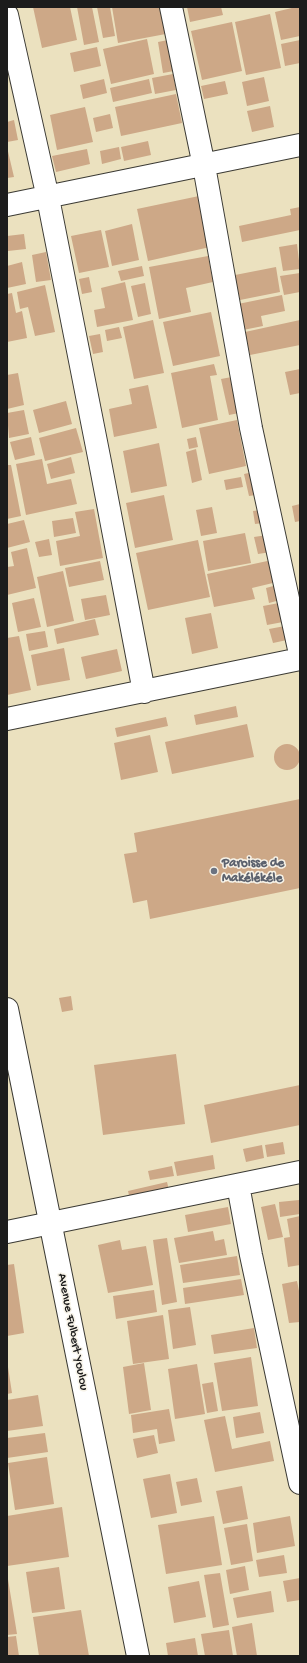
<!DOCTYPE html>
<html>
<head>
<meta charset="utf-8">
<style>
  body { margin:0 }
  #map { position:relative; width:307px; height:1663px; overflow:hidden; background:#ebe1bf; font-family:"Gochi Hand",sans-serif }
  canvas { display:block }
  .frame { position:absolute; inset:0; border:8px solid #1c1c1c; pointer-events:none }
</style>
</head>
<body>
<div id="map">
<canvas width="307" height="1663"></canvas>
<div class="frame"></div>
</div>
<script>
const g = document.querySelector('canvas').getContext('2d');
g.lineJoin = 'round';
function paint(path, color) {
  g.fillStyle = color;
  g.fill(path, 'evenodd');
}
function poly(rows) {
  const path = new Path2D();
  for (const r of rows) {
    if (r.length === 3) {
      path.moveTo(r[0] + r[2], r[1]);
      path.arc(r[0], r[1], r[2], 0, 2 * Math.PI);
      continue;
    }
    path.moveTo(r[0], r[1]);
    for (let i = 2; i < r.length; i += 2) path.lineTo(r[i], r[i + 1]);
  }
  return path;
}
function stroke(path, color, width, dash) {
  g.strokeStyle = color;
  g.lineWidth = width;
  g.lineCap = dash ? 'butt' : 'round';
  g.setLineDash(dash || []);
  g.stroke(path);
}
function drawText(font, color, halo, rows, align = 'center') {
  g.font = font + ' "Gochi Hand",sans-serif';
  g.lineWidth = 3;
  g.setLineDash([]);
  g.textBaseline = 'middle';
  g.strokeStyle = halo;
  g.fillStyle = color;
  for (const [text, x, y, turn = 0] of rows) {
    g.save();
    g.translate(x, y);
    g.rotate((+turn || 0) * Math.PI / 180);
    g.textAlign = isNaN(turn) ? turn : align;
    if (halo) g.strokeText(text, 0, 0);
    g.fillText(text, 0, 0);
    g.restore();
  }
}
const building = poly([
  [33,7,70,7,77,40,42,48],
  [77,7,92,7,99,42,84,45],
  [97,7,110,7,115,36,103,38],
  [112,7,166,7,171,33,118,43],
  [187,7,221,7,223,15,190,22],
  [296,7,300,7,300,36,281,40,275,12],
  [270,14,281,68,246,75,235,22],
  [232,22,242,71,202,80,191,31],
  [147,39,154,74,111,84,103,49],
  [168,40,174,71,163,73,158,42],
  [300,40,300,63,285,66,281,44],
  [97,47,101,66,74,72,70,53],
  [173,74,176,90,155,94,152,78],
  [264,77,269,101,247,106,242,82],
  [104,79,107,93,83,99,80,85],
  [149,79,152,93,113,102,110,88],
  [225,81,228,94,204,99,201,86],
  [176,94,182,123,121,136,115,107],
  [270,106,274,127,252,132,247,111],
  [85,107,93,142,57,150,50,115],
  [110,114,113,128,96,132,93,118],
  [14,120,18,140,7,142,7,122],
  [148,141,151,155,124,161,121,147],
  [7,147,14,177,7,178],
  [119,147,121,159,102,164,100,151],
  [87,149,90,164,56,172,52,156],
  [199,196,210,247,148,261,137,209],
  [300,207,300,230,242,242,239,226,291,215,290,209],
  [132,224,139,260,112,266,105,231],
  [101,230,109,267,79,273,71,236],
  [24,234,26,249,8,251,7,236],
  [297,244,300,269,283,271,279,247],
  [46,252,51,280,36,282,32,255],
  [208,256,213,282,186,288,191,312,159,319,149,267],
  [22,262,26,284,7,288,7,266],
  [142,266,144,276,121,281,118,271],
  [276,267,280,292,240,300,235,275],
  [300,273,300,292,284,295,280,276],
  [89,277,92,292,82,294,79,279],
  [125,282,133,320,97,327,94,310,105,308,101,288],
  [145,283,151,314,138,317,131,286],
  [45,285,55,332,35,336,28,307,20,309,17,292],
  [12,293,16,313,22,311,27,338,7,342,7,294],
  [282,295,285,311,261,316,263,326,243,330,238,304],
  [211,312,220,356,173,366,163,322],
  [153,320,164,373,134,379,123,327],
  [300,320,300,345,250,355,245,332],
  [119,327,122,338,107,341,105,330],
  [100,334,103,352,93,354,89,336],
  [214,364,217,375,210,376,218,420,182,428,171,373],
  [300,369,300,393,290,395,285,372],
  [18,373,24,405,7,409,7,375],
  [237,376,244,412,229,415,221,379],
  [148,385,157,428,114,437,109,409,132,404,129,389],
  [66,401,72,424,39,433,33,410],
  [24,410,29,434,9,438,7,413],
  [237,420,246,466,209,474,199,428],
  [76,428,83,452,45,461,39,438],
  [31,437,35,455,15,460,10,442],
  [196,437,198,447,189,449,187,439],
  [159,443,167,486,131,493,123,451],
  [196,449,202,480,192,483,186,452],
  [71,457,75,473,51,479,47,464],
  [42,459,47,484,71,479,77,504,26,515,16,464],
  [7,465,11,465,21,516,7,519],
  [258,471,262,494,249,496,244,474],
  [241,477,243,487,226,490,224,480],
  [164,495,173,540,135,548,126,503],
  [300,504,300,521,295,522,292,506],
  [212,507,217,533,201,536,196,510],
  [94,509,103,558,60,566,56,541,80,536,75,512],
  [261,510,263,523,255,524,253,511],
  [73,518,76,533,54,537,52,521],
  [24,520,30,542,7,548,7,524],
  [245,533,251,563,208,571,203,541],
  [267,535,271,552,258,554,254,537],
  [49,539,52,555,39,557,35,542],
  [198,540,210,597,148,610,136,553],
  [27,548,36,588,7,595,7,567,14,566,11,552],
  [272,560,277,582,252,588,255,599,214,607,207,574],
  [100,561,104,580,69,587,65,568],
  [63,571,74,621,47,627,37,577],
  [277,585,280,600,269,603,266,588],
  [106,595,110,615,85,620,81,599],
  [34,598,41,627,18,632,12,603],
  [279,603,283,622,267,625,263,606],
  [211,613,218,648,192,654,185,618],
  [95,619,99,635,57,644,54,629],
  [285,626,287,640,273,643,269,629],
  [45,631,48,647,29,651,26,634],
  [19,636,31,690,7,695,7,638],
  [64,648,70,680,37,686,31,655],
  [117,649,122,671,86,679,81,657],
  [236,706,238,717,196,725,194,715],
  [166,717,168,726,117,737,115,728],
  [247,724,254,757,172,774,165,742],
  [150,735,158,772,121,780,114,743],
  [287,757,13],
  [300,799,300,888,150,919,147,900,133,903,124,854,137,852,134,833],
  [71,996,73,1010,62,1012,59,998],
  [176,1054,185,1124,103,1135,94,1065],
  [300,1085,300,1125,211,1143,204,1105],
  [283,1142,285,1154,267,1157,265,1145],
  [262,1145,264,1158,246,1162,243,1149],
  [213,1155,215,1169,177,1176,174,1162],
  [172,1166,174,1176,150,1180,148,1171],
  [167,1182,170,1194,131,1204,128,1191],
  [299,1200,300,1214,280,1217,279,1202],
  [275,1204,283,1237,268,1240,261,1207],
  [228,1207,231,1224,188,1232,185,1215],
  [300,1216,300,1265,288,1267,284,1238,290,1237,287,1219],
  [213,1231,215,1241,224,1239,227,1255,179,1263,174,1238],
  [167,1238,177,1302,162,1305,153,1240],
  [120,1240,122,1250,146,1246,153,1285,108,1293,98,1245],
  [237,1256,240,1275,183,1283,180,1265],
  [14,1264,24,1333,7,1336,7,1265],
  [241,1279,244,1295,185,1304,183,1288],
  [297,1281,300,1296,300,1322,289,1323,282,1284],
  [154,1290,157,1312,116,1319,113,1296],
  [190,1307,196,1345,173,1349,168,1310],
  [163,1315,169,1359,133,1364,127,1321],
  [254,1328,257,1348,214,1354,211,1335],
  [251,1357,258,1406,222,1411,214,1363],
  [144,1363,151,1410,129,1414,123,1367],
  [197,1364,205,1414,175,1419,168,1369],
  [8,1367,12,1393,7,1394,7,1368],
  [213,1382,218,1411,207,1413,202,1384],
  [38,1395,43,1426,7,1431,7,1400],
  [169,1409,175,1441,159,1444,157,1429,133,1433,131,1415],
  [260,1412,264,1433,236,1438,233,1417],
  [225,1416,232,1449,270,1441,274,1461,215,1472,204,1420],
  [45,1433,48,1452,7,1458,7,1438],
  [154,1435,158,1453,137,1458,133,1439],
  [47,1457,54,1504,15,1510,8,1463],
  [170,1474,177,1513,151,1518,143,1479],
  [197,1478,202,1502,181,1506,176,1482],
  [242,1486,248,1519,223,1524,216,1491],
  [62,1507,69,1557,7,1566,7,1516],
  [214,1516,222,1565,166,1574,158,1525],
  [290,1516,295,1546,257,1553,253,1523],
  [247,1524,253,1561,231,1565,224,1528],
  [284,1555,287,1573,259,1577,256,1560],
  [245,1566,249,1590,230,1594,226,1570],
  [59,1567,65,1609,32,1613,26,1572],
  [7,1573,17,1634,7,1635],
  [220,1573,229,1625,213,1628,204,1575],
  [300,1578,300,1600,287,1602,283,1581],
  [199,1581,206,1617,174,1623,168,1587],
  [271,1591,274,1612,237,1618,233,1598],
  [81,1610,89,1656,39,1656,33,1617],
  [252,1623,257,1656,237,1656,232,1627],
  [229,1630,233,1656,205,1656,201,1634],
  [16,1636,19,1656,7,1656,7,1637],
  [195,1638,198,1656,168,1656,166,1643]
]);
const minor = poly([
  [171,7,204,166,251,428,300,654],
  [7,15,48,198,100,462,144,692],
  [7,205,300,145],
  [7,719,300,659],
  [238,1185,251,1255,300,1483],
  [7,1232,300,1172]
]);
const major = poly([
  [7,1009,138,1656]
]);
const markers = [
  [214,871,4,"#6b7280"]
];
const worshipNames = [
  ["Paroisse de",222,864],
  ["Makélékéle",222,879]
];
const streetNames = [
  ["Avenue Fulbert Youlou",72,1332,79]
];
paint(building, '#cda887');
stroke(minor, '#3b3a34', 24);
stroke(major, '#3b3a34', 24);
stroke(minor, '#fff', 22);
stroke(major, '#fff', 22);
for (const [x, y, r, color] of markers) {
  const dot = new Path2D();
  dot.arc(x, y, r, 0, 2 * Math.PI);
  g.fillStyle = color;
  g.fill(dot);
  stroke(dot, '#f7f3e8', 1.5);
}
drawText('bold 13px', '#5b616d', '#f7f3e8', worshipNames, 'left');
drawText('13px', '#1c1c1c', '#f7f3e8', streetNames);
</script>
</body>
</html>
